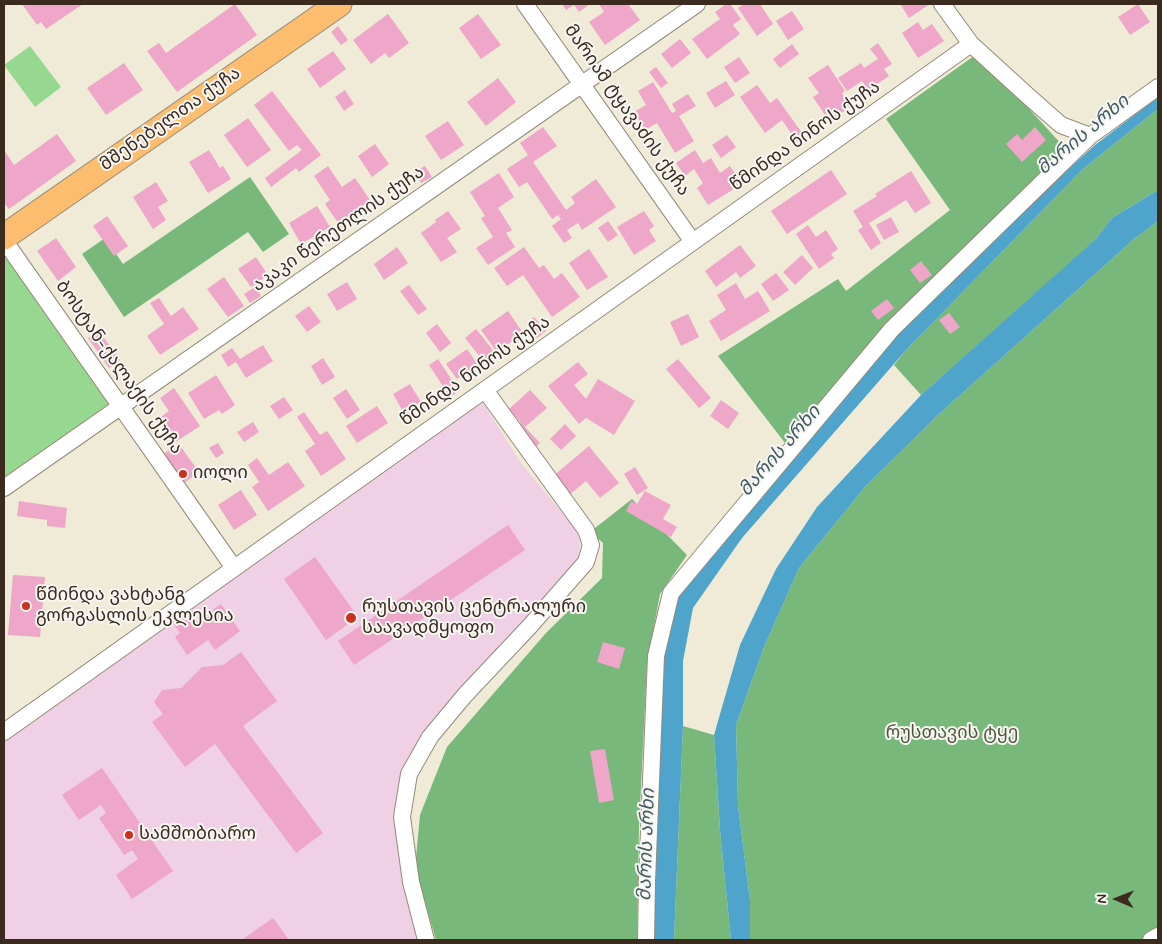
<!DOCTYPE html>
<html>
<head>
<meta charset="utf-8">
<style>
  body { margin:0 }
  #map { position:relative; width:1162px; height:944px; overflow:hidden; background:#efebd7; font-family:Mynerve,sans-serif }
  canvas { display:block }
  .frame { position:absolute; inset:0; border:5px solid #3b2a1e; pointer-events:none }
  .north { position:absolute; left:1092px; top:874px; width:50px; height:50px; -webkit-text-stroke:4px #f6f6f2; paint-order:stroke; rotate:271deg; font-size:14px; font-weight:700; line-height:20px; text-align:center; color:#3b2a1e }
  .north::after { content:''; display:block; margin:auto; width:18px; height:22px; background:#3b2a1e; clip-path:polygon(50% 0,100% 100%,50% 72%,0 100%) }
</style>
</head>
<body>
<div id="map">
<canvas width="1162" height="944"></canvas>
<div class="frame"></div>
<div class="north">N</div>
</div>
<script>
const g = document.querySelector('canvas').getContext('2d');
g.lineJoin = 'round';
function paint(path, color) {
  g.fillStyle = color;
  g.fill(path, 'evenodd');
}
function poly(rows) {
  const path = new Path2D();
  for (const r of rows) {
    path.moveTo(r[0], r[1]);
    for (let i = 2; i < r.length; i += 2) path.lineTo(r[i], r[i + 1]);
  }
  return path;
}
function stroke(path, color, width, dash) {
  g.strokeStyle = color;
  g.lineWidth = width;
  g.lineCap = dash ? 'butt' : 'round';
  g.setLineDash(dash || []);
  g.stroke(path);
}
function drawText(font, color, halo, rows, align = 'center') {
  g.font = font + ' Mynerve,"Noto Sans Georgian",sans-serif';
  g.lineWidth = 4;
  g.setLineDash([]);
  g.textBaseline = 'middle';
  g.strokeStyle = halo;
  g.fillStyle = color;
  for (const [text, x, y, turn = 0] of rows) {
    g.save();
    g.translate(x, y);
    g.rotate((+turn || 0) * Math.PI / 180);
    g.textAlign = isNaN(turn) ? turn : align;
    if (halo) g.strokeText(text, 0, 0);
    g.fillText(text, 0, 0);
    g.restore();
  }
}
const built = poly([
  [481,400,521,463,578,532,580,546,577,563,403,773,421,940,4,940,4,739]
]);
const green = poly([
  [30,46,61,87,35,107,4,65],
  [4,250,111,404,4,479]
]);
const forest = poly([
  [978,53,1064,147,785,443,718,356,838,279,846,291,950,210,886,119],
  [1158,109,1158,190,1112,218,1092,244,921,395,894,365,907,349,1083,169],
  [250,177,289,234,263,252,248,232,124,317,82,254,105,238,123,264],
  [1158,221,1158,940,750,940,750,900,738,805,736,725,764,647,799,568,865,487,938,415,1134,239],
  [632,499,687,555,660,594,647,664,639,827,637,940,436,940,415,868,420,815,447,747,546,633,602,578,603,543,590,532],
  [683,726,714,735,720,830,731,940,674,940]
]);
const water = poly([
  [1158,97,1158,109,1083,169,907,349,742,538,693,608,683,661,683,726,674,940,653,940,663,662,677,597,901,327,1051,185,1095,145],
  [1158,190,1158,221,1134,239,938,415,865,487,799,568,764,647,736,725,738,805,750,900,750,940,731,940,720,830,714,735,740,645,776,569,817,507,921,395,1095,240,1112,218]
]);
const building = poly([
  [22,4,83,4,46,29,41,22,37,25],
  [235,4,257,35,177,92,147,51,159,43,166,53],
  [562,4,590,4,579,12,574,5,566,10],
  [599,4,628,4,640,20,605,45,589,22,604,12],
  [726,4,730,4,741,19,733,25,740,34,707,59,692,39,720,19,715,12],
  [744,4,760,4,773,24,757,36,738,8],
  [900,4,930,4,909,18],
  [1138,4,1150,22,1130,35,1118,17],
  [792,11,804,29,788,40,776,21],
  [388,14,409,43,389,58,385,53,371,64,353,40],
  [478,14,501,45,481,59,459,28],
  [918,22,923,30,932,24,944,41,918,58,902,33],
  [338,26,348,40,341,45,331,32],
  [680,39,691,53,672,68,661,54],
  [878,43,892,64,884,69,889,76,868,90,862,81,847,91,838,78,861,63,864,68,878,59,870,49],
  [792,44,799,54,780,68,773,59],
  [333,51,346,69,320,88,307,69],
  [739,57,750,73,735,83,724,67],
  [124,63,143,90,106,115,87,88],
  [828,65,845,91,842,93,850,107,829,121,813,97,819,93,808,78],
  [656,67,668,83,661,88,649,72],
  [498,78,516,102,486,126,467,102],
  [726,81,735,95,715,108,706,93],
  [653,82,672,113,676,111,672,104,688,94,696,106,679,116,694,141,675,153,657,123,645,130,634,112,646,105,638,91],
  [757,85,770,103,777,98,805,137,797,142,782,120,765,133,740,97],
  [345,90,354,104,344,111,335,97],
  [272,91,321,155,299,172,296,168,271,187,265,178,302,150,297,145,289,151,254,105],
  [248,118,271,150,247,167,224,135],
  [448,121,464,145,441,160,425,136],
  [543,127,557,146,533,162,566,210,575,203,571,197,596,179,616,207,582,230,578,223,567,230,572,238,564,243,552,226,561,219,558,215,552,219,527,182,519,187,507,169,528,155,520,143],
  [1035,127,1046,140,1022,162,1006,144,1017,134,1022,140],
  [57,134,76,161,9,209,4,203,4,150,14,165],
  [727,135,736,147,721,158,712,145],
  [375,144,389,164,372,177,358,156],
  [209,150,220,168,223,166,231,179,208,193,189,162],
  [695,150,703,163,711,158,720,173,730,166,742,184,708,205,697,188,703,183,694,169,685,176,676,163],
  [328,166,342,187,355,178,372,203,339,224,325,204,330,200,314,176],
  [425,166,432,177,421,183,414,172],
  [831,170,847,194,787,234,771,211],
  [911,171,931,203,915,213,906,200,869,223,881,243,871,250,858,230,863,227,853,211,877,196,875,194],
  [499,173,514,197,498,208,512,230,506,233,515,247,488,265,476,248,493,237,481,218,485,216,470,192],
  [156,182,168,201,158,207,166,220,153,229,133,197],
  [317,206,330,227,301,244,289,223],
  [448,211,461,229,447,238,457,252,441,262,421,233,436,222,435,220],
  [644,211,654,226,649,230,656,241,634,255,617,227],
  [107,216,128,246,114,256,93,226],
  [891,217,899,232,884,240,876,225],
  [608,221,618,235,608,242,598,228],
  [808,225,816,237,826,230,838,249,831,254,834,258,819,269,796,234],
  [56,238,76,267,58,281,37,251],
  [740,245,756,266,740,278,736,272,716,287,705,271],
  [397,247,408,263,384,280,374,264],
  [524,247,539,268,544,265,554,279,562,273,580,297,552,317,523,275,507,286,494,268],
  [589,249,608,277,587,290,569,263],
  [802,255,813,268,795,285,783,272],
  [256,257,268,275,251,287,238,269],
  [921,261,932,275,920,283,910,270],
  [776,273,789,290,773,301,761,284],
  [224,277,244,306,228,317,207,289],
  [347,282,357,299,337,311,327,294],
  [736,283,745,299,758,291,770,311,721,341,709,321,726,310,717,295],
  [409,285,427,309,418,315,400,291],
  [255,287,261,296,250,303,244,294],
  [159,298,171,316,183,307,199,329,160,355,147,336,164,324,150,303],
  [887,299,894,308,878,320,871,311],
  [309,306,321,322,307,332,295,316],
  [508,311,523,333,497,352,481,330],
  [949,313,960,327,950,334,939,320],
  [688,314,699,337,681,346,670,322],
  [534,317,546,331,537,338,526,323],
  [437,324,451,343,440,352,426,333],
  [476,329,496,354,484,362,465,338],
  [99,331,120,360,109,368,88,338],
  [263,345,273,361,246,378,236,362,228,367,221,355,232,348,240,359],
  [467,349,478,365,457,379,446,364],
  [323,358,335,377,322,385,311,366],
  [438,359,459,391,450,397,429,365],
  [678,359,711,398,699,408,666,369],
  [578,362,588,374,574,385,586,399,598,379,635,401,614,435,586,418,579,424,548,386],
  [216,375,235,405,222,414,219,410,204,419,188,393],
  [410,384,423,405,405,415,393,394],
  [174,388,200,426,174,443,158,419,169,411,160,398],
  [346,389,360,410,347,419,333,398],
  [530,390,547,408,525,427,540,443,531,451,515,429,521,423,509,409],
  [284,397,293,410,279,419,270,406],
  [721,400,739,413,728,429,710,416],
  [377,406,388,423,357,443,346,426],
  [304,412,320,435,327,431,346,459,321,476,305,451,315,444,297,417],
  [253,422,259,432,244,442,237,432],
  [565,424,576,436,561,450,550,439],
  [178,443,199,472,184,483,164,454],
  [218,443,224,453,216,458,209,448],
  [589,446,619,483,600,498,586,481,568,496,552,477],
  [257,458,269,475,288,462,305,486,268,511,252,487,259,482,248,465],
  [635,467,648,488,637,495,624,474],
  [241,490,257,515,234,530,218,505],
  [645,491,671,505,663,519,677,527,671,537,626,511,631,501,637,504],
  [19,501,67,508,65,528,47,526,47,520,17,516],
  [508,525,525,550,354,665,338,641],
  [315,557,358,617,326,640,284,579],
  [13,575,45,577,40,637,8,635],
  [221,604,240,631,215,650,208,640,187,655,175,637,180,633,172,622,188,610,196,622],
  [603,642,625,648,619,669,597,662],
  [241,652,277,701,243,726,323,833,296,853,215,744,185,767,152,722,163,714,154,702,162,690,181,688,202,667,223,665],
  [605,749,614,800,599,803,590,751],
  [102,768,173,871,132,899,116,875,138,859,132,850,124,855,99,818,106,813,101,805,79,820,62,795],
  [273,918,289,940,244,940,243,939]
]);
const street = poly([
  [525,4,693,242],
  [942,4,971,44,1028,96,1061,125,1090,136],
  [4,240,234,568],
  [4,488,697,4],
  [4,732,971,44],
  [426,940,411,882,402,817,409,774,430,737,465,695,530,626,586,562,591,545,586,530,485,390],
  [646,940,647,881,656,656,671,593,892,329,1090,136,1158,87],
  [1151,940,1158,936]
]);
const primary = poly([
  [4,237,339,4]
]);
const markers = [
  [183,474,5,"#c8321e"],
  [26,606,5,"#c8321e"],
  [351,618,6,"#c8321e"],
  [129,835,5,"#c8321e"]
];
const streetNames = [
  ["მარიამ ტყავაძის ქუჩა",626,111,55],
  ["მშენებელთა ქუჩა",171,120,-35],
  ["წმინდა ნინოს ქუჩა",806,137,-35],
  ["აკაკი წერეთლის ქუჩა",339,230,-35],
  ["ბოსტან-ქალაქის ქუჩა",118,368,55],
  ["წმინდა ნინოს ქუჩა",476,372,-35]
];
const poiNames = [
  ["იოლი",193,474],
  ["წმინდა ვახტანგ",36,596],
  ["გორგასლის ეკლესია",36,617],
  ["რუსთავის ცენტრალური",362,608],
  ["საავადმყოფო",362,629],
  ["სამშობიარო",139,835]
];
const parkNames = [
  ["რუსთავის ტყე",952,734]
];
const waterNames = [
  ["მარის არხი",1084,136,-40],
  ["მარის არხი",781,452,-49],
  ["მარის არხი",648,845,-88]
];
paint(built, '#f0d0e4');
paint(green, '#96d890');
paint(forest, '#78b87a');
paint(water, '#4ea4cb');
paint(building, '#eea6c9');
stroke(street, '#958a7a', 18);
stroke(primary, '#958a7a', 27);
stroke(street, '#fff', 16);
stroke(primary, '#fcbd6f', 25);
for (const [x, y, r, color] of markers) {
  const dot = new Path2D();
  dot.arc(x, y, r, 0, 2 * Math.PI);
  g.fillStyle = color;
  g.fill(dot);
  stroke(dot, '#f6f6f2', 2);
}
drawText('18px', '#3b2a1e', '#f6f6f2', streetNames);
drawText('18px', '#3b2a1e', '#f6f6f2', poiNames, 'left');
drawText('18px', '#52563a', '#f6f6f2', parkNames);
drawText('italic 19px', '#435b63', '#f6f6f2', waterNames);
</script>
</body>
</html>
